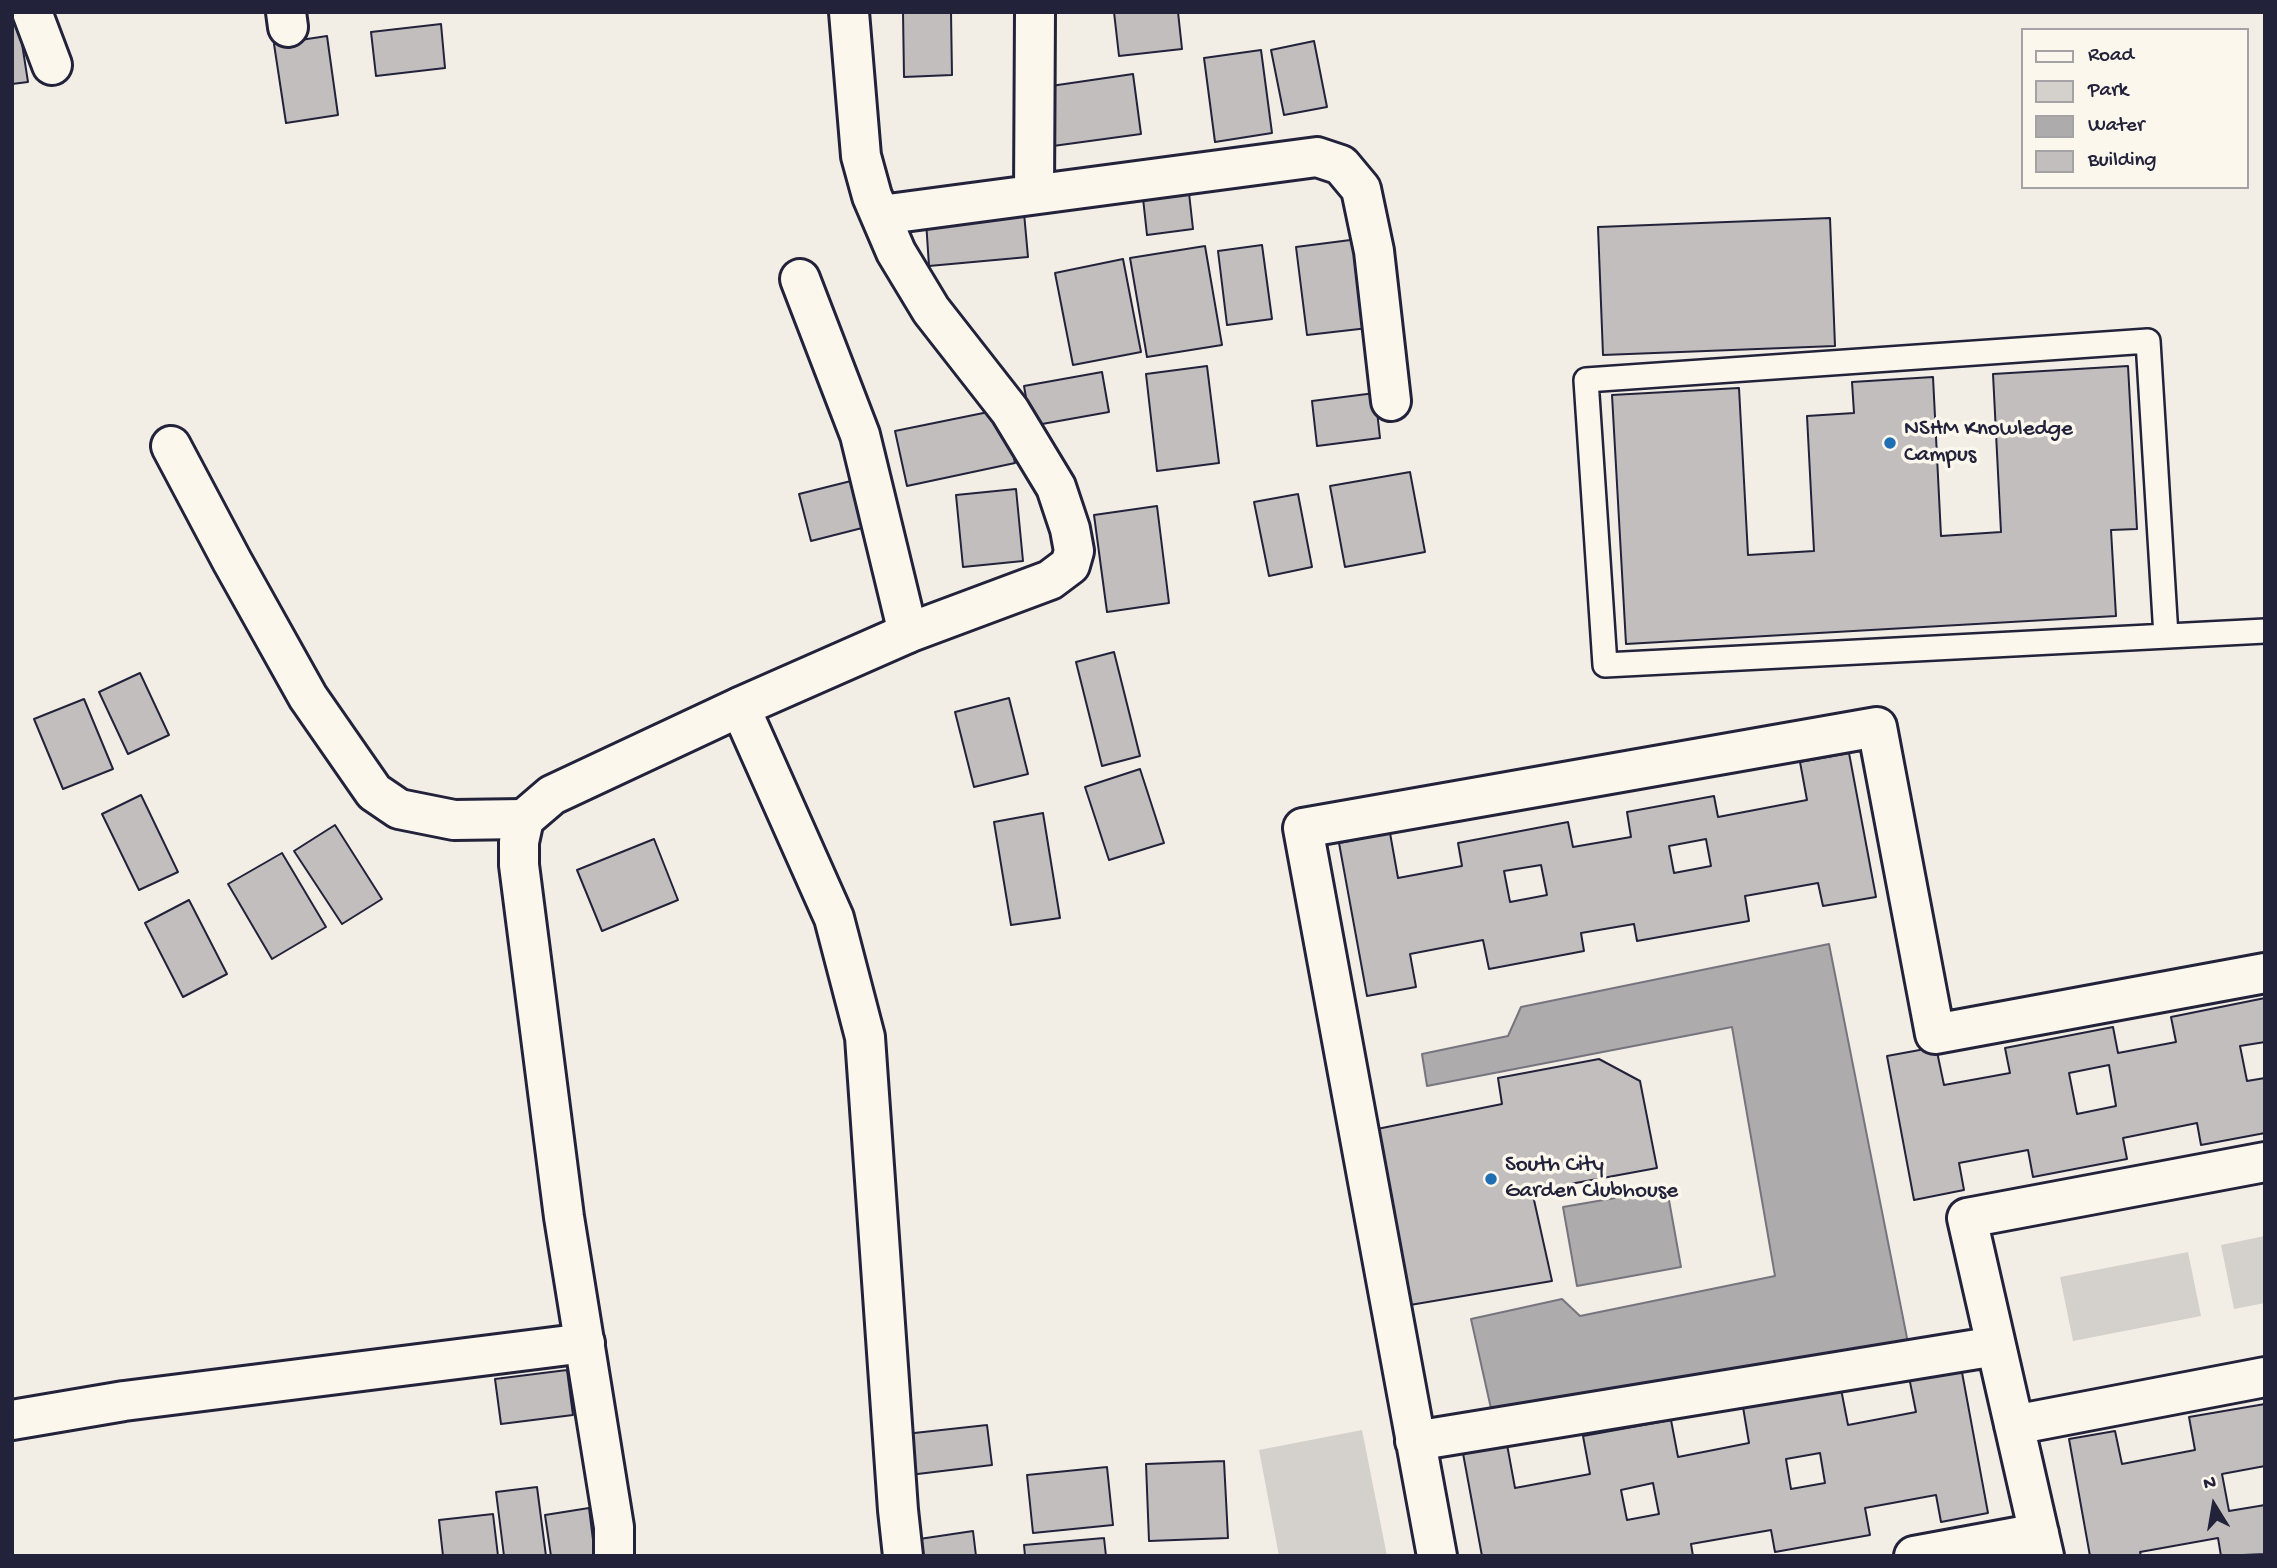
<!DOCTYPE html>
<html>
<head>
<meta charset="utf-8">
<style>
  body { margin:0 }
  #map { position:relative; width:2277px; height:1568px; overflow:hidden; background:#f2eee5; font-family:"Gochi Hand",sans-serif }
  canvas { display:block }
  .frame { position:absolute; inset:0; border:14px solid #22223b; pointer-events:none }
  .legend { position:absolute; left:2021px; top:28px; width:228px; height:161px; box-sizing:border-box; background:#fbf7ec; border:2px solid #a4a2a5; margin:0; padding:9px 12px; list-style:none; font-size:21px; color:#22223b }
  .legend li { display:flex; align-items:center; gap:14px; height:35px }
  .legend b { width:35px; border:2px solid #a4a2a5 }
  .north { position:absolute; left:2179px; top:1470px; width:70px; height:70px; -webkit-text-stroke:5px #fbf7ec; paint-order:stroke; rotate:349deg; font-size:19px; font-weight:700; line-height:28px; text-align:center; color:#22223b }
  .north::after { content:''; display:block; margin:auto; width:24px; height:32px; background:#22223b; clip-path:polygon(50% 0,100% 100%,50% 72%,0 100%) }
</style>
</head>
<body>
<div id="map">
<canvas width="2277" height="1568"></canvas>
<div class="frame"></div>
<ul class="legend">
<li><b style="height:9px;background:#fbf7ec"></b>Road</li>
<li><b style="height:19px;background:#d4d1cc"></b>Park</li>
<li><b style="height:19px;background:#aeabad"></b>Water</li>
<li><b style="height:19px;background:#c2bebe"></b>Building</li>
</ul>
<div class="north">N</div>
</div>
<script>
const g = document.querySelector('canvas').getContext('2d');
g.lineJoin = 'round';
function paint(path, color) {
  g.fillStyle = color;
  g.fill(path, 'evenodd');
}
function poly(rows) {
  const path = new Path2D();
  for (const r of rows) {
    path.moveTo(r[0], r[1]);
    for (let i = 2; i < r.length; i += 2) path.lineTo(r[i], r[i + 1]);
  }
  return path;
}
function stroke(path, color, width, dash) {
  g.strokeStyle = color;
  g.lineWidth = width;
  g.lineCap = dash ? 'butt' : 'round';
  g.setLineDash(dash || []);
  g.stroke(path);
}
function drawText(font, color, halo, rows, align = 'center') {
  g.font = font + ' "Gochi Hand",sans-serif';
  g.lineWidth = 7;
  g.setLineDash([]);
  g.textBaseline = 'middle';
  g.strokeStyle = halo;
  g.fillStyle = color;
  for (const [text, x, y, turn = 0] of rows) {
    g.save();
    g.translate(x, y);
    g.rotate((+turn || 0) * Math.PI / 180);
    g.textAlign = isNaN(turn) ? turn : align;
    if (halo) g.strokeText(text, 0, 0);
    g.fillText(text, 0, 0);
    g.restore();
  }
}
const green = poly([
  [2265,1236,2265,1303,2234,1309,2221,1245],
  [2188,1252,2201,1316,2073,1341,2060,1277],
  [1362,1430,1387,1556,1279,1556,1259,1450]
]);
const water = poly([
  [1829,944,1908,1343,1492,1413,1471,1319,1562,1299,1580,1316,1775,1276,1732,1027,1427,1086,1422,1054,1508,1036,1521,1007,1829,944],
  [1667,1189,1681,1267,1577,1286,1563,1207,1667,1189]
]);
const building = poly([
  [903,12,951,12,952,75,904,77,903,12],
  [1114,12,1178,12,1182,49,1119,56,1114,12],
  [19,24,28,82,12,84,12,25,19,24],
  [441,24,445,68,376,76,371,32,441,24],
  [327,36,338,115,286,123,274,44,327,36],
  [1314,41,1327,107,1284,115,1271,50,1314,41],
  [1261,50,1272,133,1215,142,1204,58,1261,50],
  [1133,74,1141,134,1053,146,1044,87,1133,74],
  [1188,184,1193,229,1147,235,1142,189,1188,184],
  [1024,213,1028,257,929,266,926,221,1024,213],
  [1830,218,1835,346,1603,355,1598,227,1830,218],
  [1366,238,1377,327,1307,335,1296,247,1366,238],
  [1262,245,1272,319,1227,325,1218,251,1262,245],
  [1205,246,1222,345,1147,357,1130,258,1205,246],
  [1123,259,1141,352,1073,365,1055,273,1123,259],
  [1207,366,1219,463,1157,471,1146,374,1207,366],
  [2128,366,2137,529,2111,530,2116,616,1626,644,1612,395,1739,388,1748,555,1814,551,1807,416,1854,413,1852,382,1933,377,1941,536,2001,532,1993,374,2128,366],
  [1102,372,1109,412,1031,426,1024,386,1102,372],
  [1375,393,1380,438,1317,446,1312,401,1375,393],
  [1003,409,1015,463,907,486,895,431,1003,409],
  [1410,472,1425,552,1345,567,1330,486,1410,472],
  [863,478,874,525,811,541,799,494,863,478],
  [1016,489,1023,561,963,567,956,495,1016,489],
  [1298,494,1312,567,1269,576,1254,502,1298,494],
  [1157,506,1169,603,1107,612,1094,515,1157,506],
  [1114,652,1140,756,1102,766,1076,662,1114,652],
  [140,673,169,735,128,754,99,692,140,673],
  [1009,698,1028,774,974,787,955,712,1009,698],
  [84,699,113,769,63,789,34,719,84,699],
  [1849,753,1876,897,1823,906,1818,883,1745,896,1749,921,1637,941,1634,924,1581,933,1584,951,1489,969,1483,940,1410,954,1416,987,1367,996,1339,843,1390,833,1398,878,1462,866,1458,843,1568,822,1573,847,1631,837,1627,812,1714,796,1718,817,1807,800,1800,762,1849,753],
  [1706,839,1711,866,1674,873,1669,846,1706,839],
  [1541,865,1547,895,1510,902,1504,871,1541,865],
  [1140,769,1164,843,1109,860,1085,787,1140,769],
  [141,795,178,872,139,890,102,814,141,795],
  [1043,813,1060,918,1011,925,994,822,1043,813],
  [335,825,382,899,342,924,294,851,335,825],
  [654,839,678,900,602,931,577,870,654,839],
  [282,853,326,927,272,959,228,884,282,853],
  [189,900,227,974,183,997,145,923,189,900],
  [2265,998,2265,1042,2240,1046,2247,1081,2265,1078,2265,1133,2201,1145,2197,1123,2123,1138,2127,1159,2033,1177,2028,1150,1959,1163,1964,1190,1914,1200,1887,1056,1936,1047,1944,1085,2010,1073,2005,1048,2113,1027,2118,1053,2176,1042,2171,1017,2265,998],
  [2109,1065,2116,1106,2077,1114,2069,1073,2109,1065],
  [1599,1059,1640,1081,1657,1168,1532,1191,1552,1281,1410,1305,1377,1129,1502,1104,1498,1078,1599,1059],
  [1961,1367,1988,1513,1941,1522,1936,1495,1865,1508,1870,1535,1775,1552,1771,1530,1691,1544,1693,1556,1482,1556,1462,1448,1506,1439,1515,1488,1590,1474,1583,1436,1671,1420,1678,1457,1749,1443,1743,1407,1841,1389,1848,1425,1916,1412,1909,1377,1961,1367],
  [1820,1453,1825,1483,1791,1489,1786,1459,1820,1453],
  [1653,1483,1659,1514,1627,1520,1621,1490,1653,1483],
  [567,1370,573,1415,501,1424,495,1379,567,1370],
  [2265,1404,2265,1466,2222,1474,2229,1511,2265,1505,2265,1554,2221,1556,2218,1538,2140,1552,2141,1556,2090,1556,2069,1439,2115,1431,2122,1464,2195,1450,2189,1417,2265,1404],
  [987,1425,992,1465,901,1476,896,1435,987,1425],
  [1224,1461,1228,1538,1149,1541,1146,1464,1224,1461],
  [1107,1467,1113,1525,1033,1533,1027,1475,1107,1467],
  [537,1487,546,1556,504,1556,496,1492,537,1487],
  [589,1508,595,1556,551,1556,545,1515,589,1508],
  [493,1514,498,1556,443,1556,439,1520,493,1514],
  [973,1531,976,1556,908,1556,906,1541,973,1531],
  [1104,1538,1106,1556,1025,1556,1024,1545,1104,1538]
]);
const service = poly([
  [2166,636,2148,341,1586,380,1605,665,2265,631]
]);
const minor = poly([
  [32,12,52,65],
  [286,12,288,27],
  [1034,194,1035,12],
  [881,215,1317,157,1341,165,1361,189,1374,251,1391,401],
  [800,279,860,435,908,633],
  [171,446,232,561,308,697,374,792,399,809,454,820,524,819],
  [740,707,834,918,865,1037,898,1510,903,1556],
  [12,1420,124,1401,585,1343],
  [2014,1425,2265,1377],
  [1415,1441,1996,1346],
  [1437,1556,1303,828,1877,727,1935,1034,2265,973],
  [1914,1556,2039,1533],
  [2044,1556,1967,1218,2265,1162]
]);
const tertiary = poly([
  [614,1556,614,1527,564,1217,519,865,519,842,524,819,552,795,740,707,908,633,1050,580,1070,565,1074,551,1070,529,1056,487,1010,411,931,310,896,252,872,196,861,156,849,12]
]);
const markers = [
  [1890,443,7,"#1f6fb2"],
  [1491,1179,7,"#1f6fb2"]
];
const poiNames = [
  ["NSHM Knowledge",1904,430],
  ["Campus",1904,456],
  ["South City",1505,1166],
  ["Garden Clubhouse",1505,1192]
];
paint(green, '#d4d1cc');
paint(water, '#aeabad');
stroke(water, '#76747f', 2);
paint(building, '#c2bebe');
stroke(building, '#22223b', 2);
stroke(service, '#22223b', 28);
stroke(minor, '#22223b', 44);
stroke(tertiary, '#22223b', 44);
stroke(service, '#fbf7ec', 23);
stroke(minor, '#fbf7ec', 38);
stroke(tertiary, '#fbf7ec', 38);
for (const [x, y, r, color] of markers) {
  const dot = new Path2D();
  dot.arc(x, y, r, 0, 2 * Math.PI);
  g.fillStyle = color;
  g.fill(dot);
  stroke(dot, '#fbf7ec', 2.5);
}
drawText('23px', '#22223b', '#fbf7ec', poiNames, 'left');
</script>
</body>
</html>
